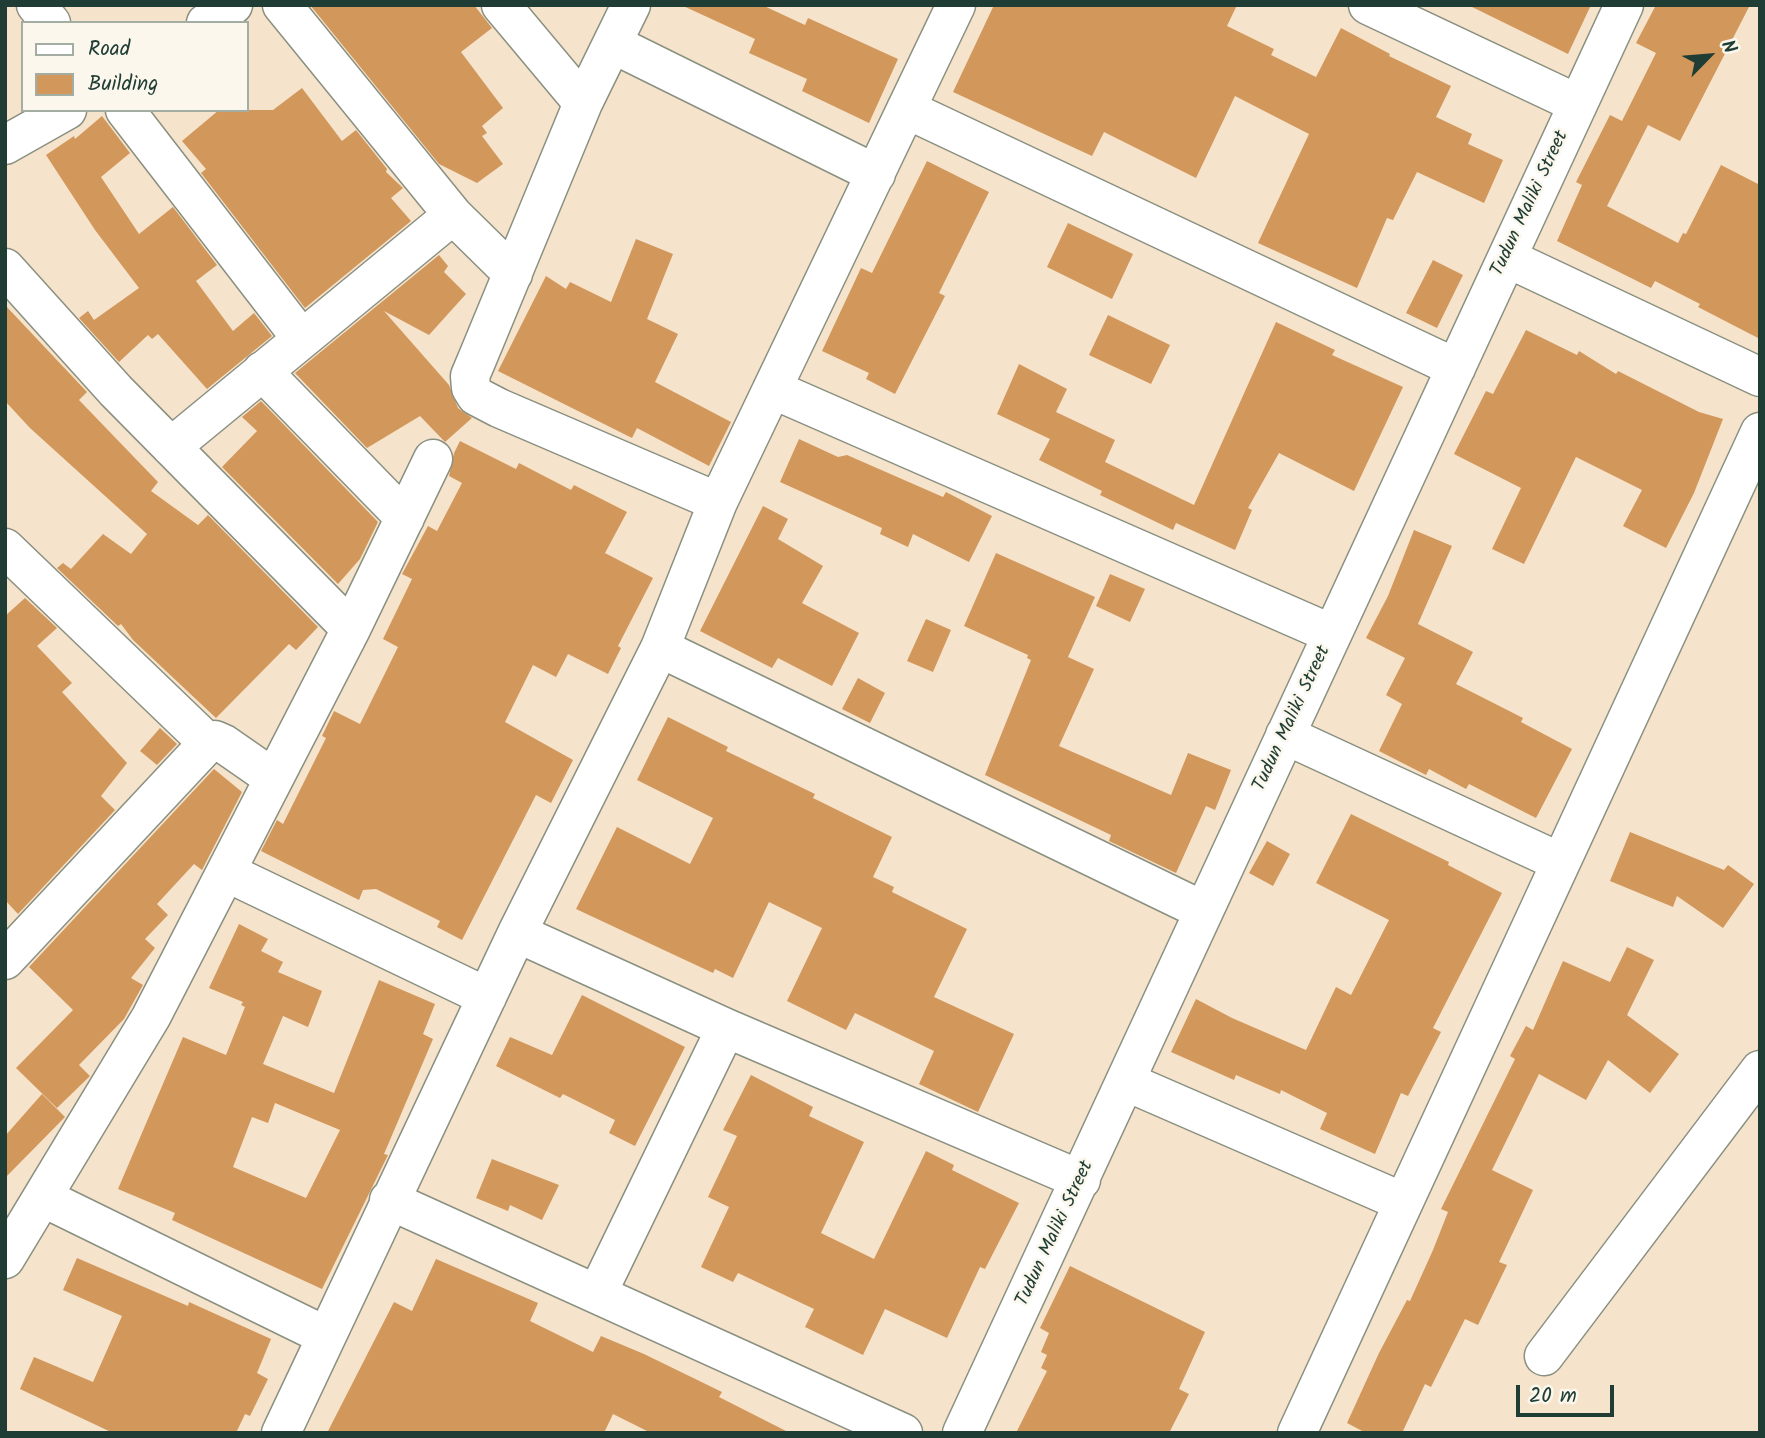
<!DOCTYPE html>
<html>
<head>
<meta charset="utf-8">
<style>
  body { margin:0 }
  #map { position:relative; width:1765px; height:1438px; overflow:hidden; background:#f6e3cc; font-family:Kalam,sans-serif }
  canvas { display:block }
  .frame { position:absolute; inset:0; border:7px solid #1f3d34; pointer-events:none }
  .legend { position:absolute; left:21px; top:21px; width:228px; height:91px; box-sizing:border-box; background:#fbf7ec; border:2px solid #a3ada2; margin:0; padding:9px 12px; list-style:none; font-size:21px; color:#1f3d34 }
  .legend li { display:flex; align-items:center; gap:14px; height:35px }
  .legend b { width:35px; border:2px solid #a3ada2 }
  .north { position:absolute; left:1674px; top:21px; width:70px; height:70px; -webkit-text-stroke:5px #fbf7ec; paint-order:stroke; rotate:65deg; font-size:19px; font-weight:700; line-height:28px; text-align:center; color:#1f3d34 }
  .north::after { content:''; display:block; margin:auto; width:24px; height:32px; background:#1f3d34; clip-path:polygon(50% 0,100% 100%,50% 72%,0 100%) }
  .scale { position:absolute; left:1516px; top:1385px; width:98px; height:32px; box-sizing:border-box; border:4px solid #1f3d34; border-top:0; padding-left:9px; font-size:21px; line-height:24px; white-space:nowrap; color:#1f3d34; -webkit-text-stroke:5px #fbf7ec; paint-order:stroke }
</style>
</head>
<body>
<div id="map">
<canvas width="1765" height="1438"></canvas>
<div class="frame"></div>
<ul class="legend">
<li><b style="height:9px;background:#fff"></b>Road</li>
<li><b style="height:19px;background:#d2975a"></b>Building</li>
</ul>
<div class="north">N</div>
<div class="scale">20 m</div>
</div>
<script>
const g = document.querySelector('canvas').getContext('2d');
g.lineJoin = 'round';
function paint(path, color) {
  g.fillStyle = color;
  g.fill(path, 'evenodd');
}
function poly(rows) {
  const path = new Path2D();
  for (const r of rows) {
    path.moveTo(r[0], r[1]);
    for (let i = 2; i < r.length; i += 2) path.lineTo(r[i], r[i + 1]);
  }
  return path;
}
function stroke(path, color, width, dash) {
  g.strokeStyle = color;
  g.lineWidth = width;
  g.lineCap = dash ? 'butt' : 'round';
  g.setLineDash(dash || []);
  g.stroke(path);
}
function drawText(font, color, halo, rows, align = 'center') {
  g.font = font + ' Kalam,sans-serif';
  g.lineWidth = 5;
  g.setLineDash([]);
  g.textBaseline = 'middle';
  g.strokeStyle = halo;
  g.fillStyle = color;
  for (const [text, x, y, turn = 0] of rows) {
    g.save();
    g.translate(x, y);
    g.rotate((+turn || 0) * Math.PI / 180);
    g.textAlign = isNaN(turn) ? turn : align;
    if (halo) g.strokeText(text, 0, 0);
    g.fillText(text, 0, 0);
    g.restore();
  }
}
const building = poly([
  [310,5,474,5,492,28,461,52,503,108,482,126,487,133,482,136,503,164,477,183,439,164],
  [681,5,762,5,805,25,808,18,898,59,869,123,802,91,807,79,749,53,755,39],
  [994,5,1237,5,1227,26,1274,49,1271,55,1316,77,1341,28,1390,54,1389,56,1451,86,1436,117,1472,134,1468,144,1503,160,1484,203,1417,172,1393,220,1387,218,1357,288,1258,243,1309,134,1235,96,1196,178,1104,132,1092,156,953,92],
  [1468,5,1591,5,1568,54],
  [1656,5,1750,5,1680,141,1648,125,1607,206,1678,243,1683,233,1686,234,1721,165,1760,185,1760,339,1698,307,1700,304,1655,281,1651,288,1557,241,1582,185,1576,182,1610,115,1622,121,1656,53,1636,43],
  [302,88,342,141,356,130,387,169,386,172,403,188,391,198,411,221,305,308,201,173,206,169,182,141,219,110,273,110],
  [102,116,130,153,101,177,139,234,173,207,217,265,196,281,233,331,254,313,272,336,207,389,158,334,152,339,148,335,119,362,79,318,88,311,94,320,139,288,95,230,46,155,74,136,75,139],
  [927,161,989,192,939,293,945,296,895,394,866,379,869,373,822,351,861,268,872,273],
  [1068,223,1133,254,1112,299,1047,267],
  [636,239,673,254,647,319,678,334,655,382,731,422,709,466,637,428,632,438,498,371,546,276,566,289,570,282,611,302],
  [439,255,448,266,444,272,466,294,429,335,384,311,449,385,458,408,472,418,445,442,420,416,367,448,295,373],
  [1433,260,1463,275,1437,328,1406,313],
  [5,305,87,392,79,400,158,482,151,491,198,525,208,515,318,627,296,650,289,644,216,718,133,640,121,624,118,626,57,568,63,563,71,569,103,534,131,554,147,534,30,428,5,401],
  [1108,315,1170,345,1151,384,1089,355],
  [1276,322,1335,350,1332,355,1403,387,1354,491,1279,453,1248,508,1252,510,1235,550,1176,523,1173,530,1100,495,1102,491,1039,460,1050,439,997,414,1019,364,1067,389,1056,412,1115,440,1105,462,1194,505],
  [1526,330,1577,355,1579,351,1616,374,1618,371,1699,412,1723,419,1694,493,1666,548,1623,526,1642,490,1576,457,1524,564,1492,549,1521,488,1454,454,1486,391,1493,394],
  [261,401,378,522,360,559,338,584,222,467,257,431,242,417],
  [799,439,838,457,847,455,943,497,946,492,992,516,969,562,913,534,908,547,880,534,882,528,780,482],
  [460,441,516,469,519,463,571,490,574,485,627,512,605,553,653,578,618,646,621,648,608,674,568,654,556,677,533,665,505,722,573,760,551,803,536,795,462,940,437,927,440,921,376,889,363,890,359,900,261,851,277,820,283,824,326,738,322,736,334,711,360,724,398,647,383,639,412,579,402,574,428,526,437,531,462,483,449,476,454,453],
  [763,506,788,519,778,539,823,566,802,603,859,633,832,686,778,658,772,668,700,631],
  [1414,530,1452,546,1418,624,1473,652,1456,684,1523,718,1521,722,1572,749,1536,818,1469,784,1466,789,1429,769,1426,775,1379,751,1402,704,1386,695,1405,658,1366,638,1388,596],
  [996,553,1095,597,1068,657,1094,669,1059,746,1171,795,1188,753,1231,770,1215,810,1206,806,1176,873,1109,841,1111,835,985,775,1031,660,1027,658,1028,655,964,626],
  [1110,574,1145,589,1130,622,1096,606],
  [25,598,57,628,37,646,72,683,62,692,127,763,101,796,115,810,18,914,5,900,5,616],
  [926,619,951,630,933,672,907,661],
  [858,678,885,693,870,723,842,709],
  [668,717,728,747,726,751,815,794,813,798,892,837,873,877,894,887,892,892,967,929,934,997,1014,1034,978,1112,919,1084,934,1051,855,1013,846,1030,787,1001,822,928,769,902,733,978,715,969,713,973,576,909,617,827,690,864,713,818,637,780],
  [160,728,177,744,157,765,140,751],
  [214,769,242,792,202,870,194,864,157,904,168,915,145,939,155,948,131,978,143,985,124,1019,79,1065,90,1076,57,1108,16,1068,73,1010,29,967],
  [1351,814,1449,862,1448,865,1502,893,1433,1028,1441,1032,1408,1096,1401,1093,1375,1154,1320,1129,1327,1113,1281,1090,1280,1094,1236,1075,1234,1080,1171,1052,1196,999,1232,1018,1306,1050,1336,987,1351,995,1389,920,1316,883],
  [1630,832,1724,870,1728,865,1754,884,1723,928,1677,896,1673,907,1610,881],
  [1267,841,1290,854,1273,886,1249,873],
  [239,924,268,939,261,951,283,962,278,972,322,991,308,1027,283,1016,263,1064,334,1093,379,980,435,1004,423,1034,433,1039,384,1154,388,1155,322,1289,172,1220,175,1213,118,1189,183,1037,226,1055,245,1007,241,1005,243,1002,209,988],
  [275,1103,340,1130,306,1198,233,1167,252,1117,268,1123],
  [1627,947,1654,960,1627,1015,1679,1054,1650,1093,1608,1060,1586,1100,1539,1074,1492,1170,1533,1190,1499,1262,1507,1265,1478,1325,1465,1319,1431,1387,1425,1384,1402,1433,1366,1433,1347,1423,1379,1353,1407,1300,1410,1301,1433,1250,1448,1212,1441,1209,1515,1059,1510,1056,1526,1026,1533,1030,1563,961,1610,982],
  [582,995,685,1047,635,1146,609,1133,615,1120,563,1094,560,1098,496,1066,510,1037,552,1055],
  [751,1075,813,1107,809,1116,864,1142,821,1233,874,1259,926,1151,954,1165,952,1170,1019,1203,985,1269,980,1267,947,1338,885,1309,863,1355,805,1327,814,1309,738,1273,733,1282,701,1267,729,1207,708,1197,737,1136,723,1130],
  [42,1094,65,1117,5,1178,5,1136],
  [492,1159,559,1185,542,1220,510,1205,508,1211,476,1198],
  [77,1258,188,1306,189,1302,271,1339,257,1373,268,1379,250,1416,245,1414,236,1433,113,1433,20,1389,34,1357,93,1382,122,1316,63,1290],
  [436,1259,538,1303,530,1321,593,1352,601,1336,644,1354,722,1392,719,1397,790,1433,651,1433,613,1414,604,1433,327,1433,394,1302,412,1311],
  [1070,1266,1205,1332,1179,1389,1189,1394,1169,1433,1016,1433,1047,1371,1041,1368,1047,1355,1041,1352,1049,1333,1040,1328]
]);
const minor = poly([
  [36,5,51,23],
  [282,5,453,215,513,274],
  [501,5,583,103],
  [631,5,583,103,478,357,470,376,471,388,476,396,499,408,718,502],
  [1368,5,1578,104],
  [206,23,233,5],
  [613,44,876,174],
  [906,109,1456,368],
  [125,110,301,338],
  [5,145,67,110],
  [1507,258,1760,377],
  [5,268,116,391,351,629],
  [262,371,405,518],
  [772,389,1332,634],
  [171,447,453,215],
  [5,548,208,743],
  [660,648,1204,911],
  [1285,735,1560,862],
  [226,872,487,997],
  [517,933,726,1028,1081,1180],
  [5,960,208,743,215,740,224,744,273,778],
  [1127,1082,1403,1202],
  [44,1198,326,1336],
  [389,1200,903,1433],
  [5,1259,151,1017,351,629,433,459],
  [597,1294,726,1028],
  [1544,1356,1760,1070],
  [281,1433,517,933,660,648,718,502,956,5],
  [962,1433,1624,5],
  [1297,1433,1760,432]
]);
const streetNames = [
  ["Tudun Maliki Street",1531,204,-65],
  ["Tudun Maliki Street",1293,719,-65],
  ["Tudun Maliki Street",1056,1234,-65]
];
paint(building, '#d2975a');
stroke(minor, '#8a9080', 41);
stroke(minor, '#fff', 38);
drawText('19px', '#1f3d34', '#fbf7ec', streetNames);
</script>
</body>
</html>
